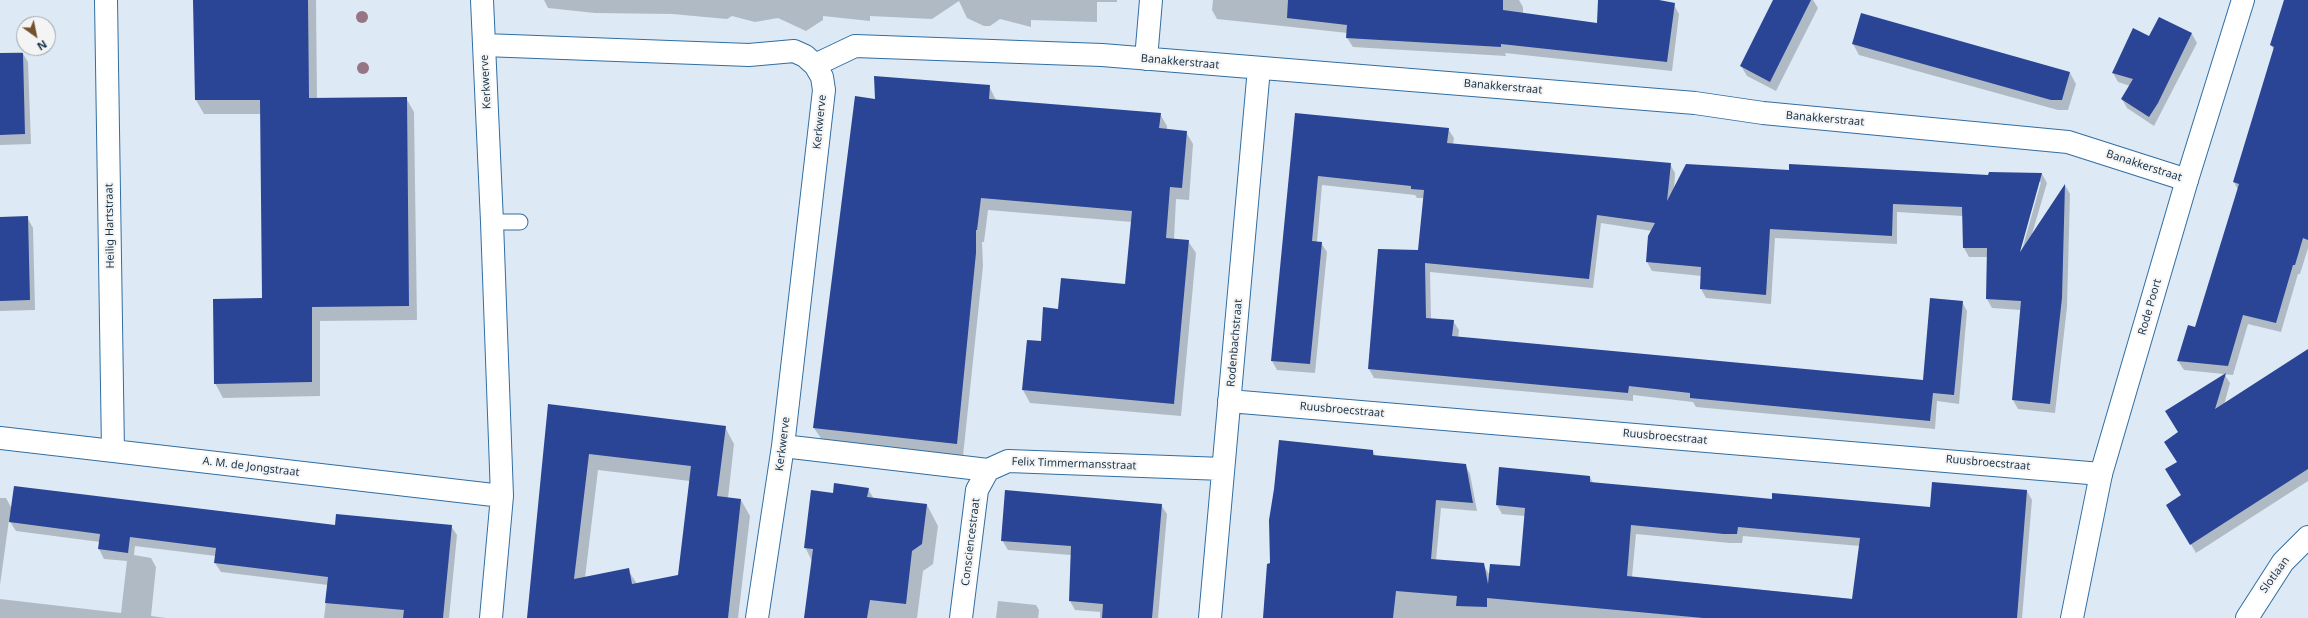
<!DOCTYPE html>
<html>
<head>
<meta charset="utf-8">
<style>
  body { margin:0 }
  #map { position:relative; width:2308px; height:618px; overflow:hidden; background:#dde9f5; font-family:"Noto Sans",sans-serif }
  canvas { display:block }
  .north { position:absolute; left:16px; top:16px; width:40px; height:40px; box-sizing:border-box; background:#f4f4f4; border:1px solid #9ca6af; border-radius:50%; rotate:147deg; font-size:11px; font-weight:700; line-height:16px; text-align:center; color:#183248 }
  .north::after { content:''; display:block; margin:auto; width:14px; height:18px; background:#74512a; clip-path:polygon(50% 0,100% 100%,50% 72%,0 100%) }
</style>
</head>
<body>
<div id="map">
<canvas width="2308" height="618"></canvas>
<div class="north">N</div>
</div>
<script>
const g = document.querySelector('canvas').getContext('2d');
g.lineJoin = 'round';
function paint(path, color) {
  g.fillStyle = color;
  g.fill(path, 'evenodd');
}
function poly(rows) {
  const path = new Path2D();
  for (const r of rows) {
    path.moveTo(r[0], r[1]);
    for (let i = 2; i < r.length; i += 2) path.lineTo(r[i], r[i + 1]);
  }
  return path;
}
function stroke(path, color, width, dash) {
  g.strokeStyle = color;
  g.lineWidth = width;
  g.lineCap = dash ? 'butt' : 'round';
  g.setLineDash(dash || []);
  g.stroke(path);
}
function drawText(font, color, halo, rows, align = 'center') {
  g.font = font + ' "Noto Sans",sans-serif';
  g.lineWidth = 4;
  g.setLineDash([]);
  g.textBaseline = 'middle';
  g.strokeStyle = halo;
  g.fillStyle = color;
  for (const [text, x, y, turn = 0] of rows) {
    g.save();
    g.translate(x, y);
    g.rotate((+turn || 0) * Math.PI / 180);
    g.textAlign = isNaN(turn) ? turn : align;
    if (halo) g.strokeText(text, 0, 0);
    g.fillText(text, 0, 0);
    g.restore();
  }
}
const shadow = poly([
  [194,0,316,0,317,99,406,98,414,112,417,320,320,321,320,396,223,398,215,383,263,299,261,114,204,114,196,100],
  [544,0,1117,0,1117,2,1097,2,1097,22,1031,20,1031,27,1000,19,990,26,984,26,967,18,959,1,932,19,870,16,870,21,823,16,823,20,806,31,778,18,755,22,732,16,727,19,672,14,595,13,548,8],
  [1213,0,1519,0,1523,7,1523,15,1598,24,1599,0,1637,0,1674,5,1679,14,1672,71,1505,53,1506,56,1353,47,1347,38,1348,33,1217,19,1212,10],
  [1774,0,1813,0,1818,8,1776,91,1747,76,1741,66],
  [2285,0,2308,0,2308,248,2300,274,2298,274,2281,332,2248,324,2233,375,2184,370,2178,361,2195,329,2238,190,2234,182,2274,50,2271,45],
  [2192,34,2197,43,2154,126,2127,108,2122,99,2130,86,2118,82,2113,73,2150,38],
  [1853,44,2070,73,2076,84,2068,110,2058,110,1859,55],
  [22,52,28,62,31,144,0,145,0,53],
  [989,86,996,100,1160,114,1167,126,1167,130,1186,132,1193,144,1189,200,1176,199,1174,239,1188,241,1196,253,1181,416,1030,403,1023,390,1027,341,1042,342,1059,310,1126,285,1132,222,988,210,984,242,982,242,983,266,963,456,822,440,814,428,876,100],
  [1296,115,1448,129,1454,138,1453,145,1670,164,1675,173,1674,191,1790,171,1989,176,2042,174,2047,183,2032,234,2065,185,2070,194,2067,307,2055,413,2018,409,2013,400,2021,310,1992,308,1987,299,1988,257,1969,257,1964,248,1963,216,1897,212,1897,244,1775,238,1771,304,1706,298,1701,289,1702,276,1652,271,1647,262,1649,237,1652,231,1601,223,1593,288,1430,272,1431,319,1453,321,1459,330,1458,338,1924,381,1962,302,1967,311,1959,404,1937,401,1935,429,1696,407,1693,402,1633,395,1633,401,1374,378,1369,369,1419,251,1424,198,1417,198,1415,195,1322,185,1317,242,1321,243,1327,252,1315,373,1277,370,1272,361],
  [2039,182,2041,182,2020,257,2018,256],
  [27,217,33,228,35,310,0,311,0,218],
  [2308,350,2308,481,2196,553,2168,505,2182,495,2179,466,2179,433,2225,375,2230,383,2224,405],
  [549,405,725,427,734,444,728,498,741,500,750,516,738,618,528,618],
  [598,470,690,481,679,576,637,584,628,570,585,578],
  [1373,451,1376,457,1465,465,1470,474,1477,511,1441,508,1436,560,1483,564,1489,574,1521,567,1525,516,1502,514,1497,505,1590,477,1593,483,1773,500,1931,508,2027,491,2032,500,2022,618,1265,618,1271,564],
  [1636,534,1730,543,1742,543,1743,536,1860,546,1853,599,1632,577],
  [868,489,874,499,927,505,938,526,933,564,923,571,917,618,805,618,812,561,805,547,834,494],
  [0,498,6,498,12,509,336,526,451,526,457,535,449,618,324,618,328,585,221,572,215,563,216,556,135,546,134,555,151,558,156,567,151,616,166,618,0,618,0,599,121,613,127,561,104,559,99,549,100,542,16,531,9,520,0,585],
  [1161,505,1167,514,1158,618,1100,618,1100,612,1075,610,1070,601,1071,555,1008,550,1002,540],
  [998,601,1036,605,1039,610,1038,618,996,618]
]);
const building = poly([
  [193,0,308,0,309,98,407,97,409,306,312,307,312,382,214,384,213,299,262,298,260,100,195,100],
  [1288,0,1503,0,1503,10,1597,23,1598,0,1659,0,1675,3,1667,62,1501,44,1501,47,1346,38,1347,25,1287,18],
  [1773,0,1811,0,1770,82,1740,66],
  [2284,0,2308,0,2308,240,2303,238,2295,265,2293,265,2276,323,2243,315,2228,366,2177,361,2188,325,2195,327,2239,184,2233,182,2274,47,2270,45],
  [1861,13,2070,72,2062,100,2051,100,1852,44],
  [2159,17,2192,33,2158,103,2149,117,2121,99,2133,79,2112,73,2133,28,2149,36],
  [0,53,23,53,25,134,0,135],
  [874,76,990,85,989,99,1161,113,1159,128,1187,131,1182,188,1170,187,1166,238,1189,240,1174,404,1022,390,1027,340,1041,341,1043,307,1058,309,1061,278,1125,284,1132,211,981,198,977,230,976,230,976,253,957,444,813,428,855,96,875,99],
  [1295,113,1449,128,1447,143,1671,163,1667,201,1686,164,1789,170,1789,164,1988,175,1989,172,2042,173,2020,252,2065,184,2062,298,2050,404,2012,400,2021,301,1986,299,1987,248,1963,248,1962,207,1893,204,1892,236,1770,229,1766,295,1700,289,1701,267,1646,262,1648,236,1655,223,1597,215,1589,279,1425,263,1426,318,1454,320,1452,336,1923,380,1930,298,1963,301,1954,395,1933,393,1930,421,1690,398,1690,393,1629,386,1628,393,1368,369,1378,249,1418,250,1424,190,1411,189,1411,186,1318,176,1312,241,1322,242,1310,364,1271,361],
  [28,216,30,300,0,301,0,217],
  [2308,349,2308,469,2190,545,2166,505,2181,495,2165,469,2177,462,2164,442,2178,432,2165,411,2226,373,2215,409],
  [548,404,726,426,717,496,741,499,728,618,527,618],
  [589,454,691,466,678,575,632,584,629,568,574,579],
  [1279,440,1373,450,1373,455,1466,464,1473,503,1436,500,1431,559,1484,563,1488,584,1490,564,1520,566,1525,508,1496,505,1499,467,1590,476,1590,482,1710,493,1772,499,1772,493,1930,507,1932,482,2027,490,2017,618,1703,618,1487,598,1487,607,1456,606,1457,596,1396,591,1393,618,1263,618,1267,564,1270,563,1269,520,1274,489],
  [1631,525,1724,534,1737,534,1738,527,1860,538,1852,599,1627,576],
  [834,483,869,488,867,497,927,504,922,544,912,551,906,604,870,600,867,618,804,618,813,549,804,548,811,490,833,493],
  [14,486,335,525,336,514,452,525,443,618,403,618,404,610,325,603,328,577,214,563,216,548,130,537,128,553,98,549,100,534,9,522],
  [1005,490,1162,504,1152,618,1102,618,1103,604,1069,601,1071,546,1001,541]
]);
const service = poly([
  [492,222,520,222]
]);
const minor = poly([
  [106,0,113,451],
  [482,0,492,222,502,496,491,618],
  [484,45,749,55,794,51,805,56,815,65,822,77,824,90,783,446,757,618],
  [1146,59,1151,0],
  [815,65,855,46,1102,55,1695,103,1763,113,2068,142,2187,180],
  [1229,401,2101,474],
  [0,438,502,496],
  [783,446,988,470,1008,461,1223,469],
  [961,618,977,490,988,470],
  [1210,618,1259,68],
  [2247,618,2283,562,2308,537]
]);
const tertiary = poly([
  [2072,618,2101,474,2187,180,2243,0]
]);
const trees = [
  [362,17],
  [363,68]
];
const streetNames = [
  ["Banakkerstraat",1180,62,5],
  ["Kerkwerve",486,82,-93],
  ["Banakkerstraat",1503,87,5],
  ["Banakkerstraat",1825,119,5],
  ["Kerkwerve",820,122,-84],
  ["Banakkerstraat",2144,166,18],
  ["Heilig Hartstraat",110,226,-91],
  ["Rode Poort",2150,307,-74],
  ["Rodenbachstraat",1235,343,-85],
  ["Ruusbroecstraat",1342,410,5],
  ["Ruusbroecstraat",1665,437,5],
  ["Kerkwerve",783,444,-83],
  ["Ruusbroecstraat",1988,463,5],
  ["Felix Timmermansstraat",1074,464,2],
  ["A. M. de Jongstraat",251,467,7],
  ["Consciencestraat",971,542,-83],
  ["Slotlaan",2275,575,-54]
];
paint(shadow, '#0003');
paint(building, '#2a4496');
stroke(service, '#316ea2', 17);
stroke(minor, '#316ea2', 24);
stroke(tertiary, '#316ea2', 24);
stroke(service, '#fff', 15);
stroke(minor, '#fff', 22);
stroke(tertiary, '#fff', 22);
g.fillStyle = '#967585';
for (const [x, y] of trees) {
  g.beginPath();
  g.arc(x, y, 6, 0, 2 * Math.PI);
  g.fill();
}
drawText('11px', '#183248', '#f4f4f4', streetNames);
</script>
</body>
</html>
